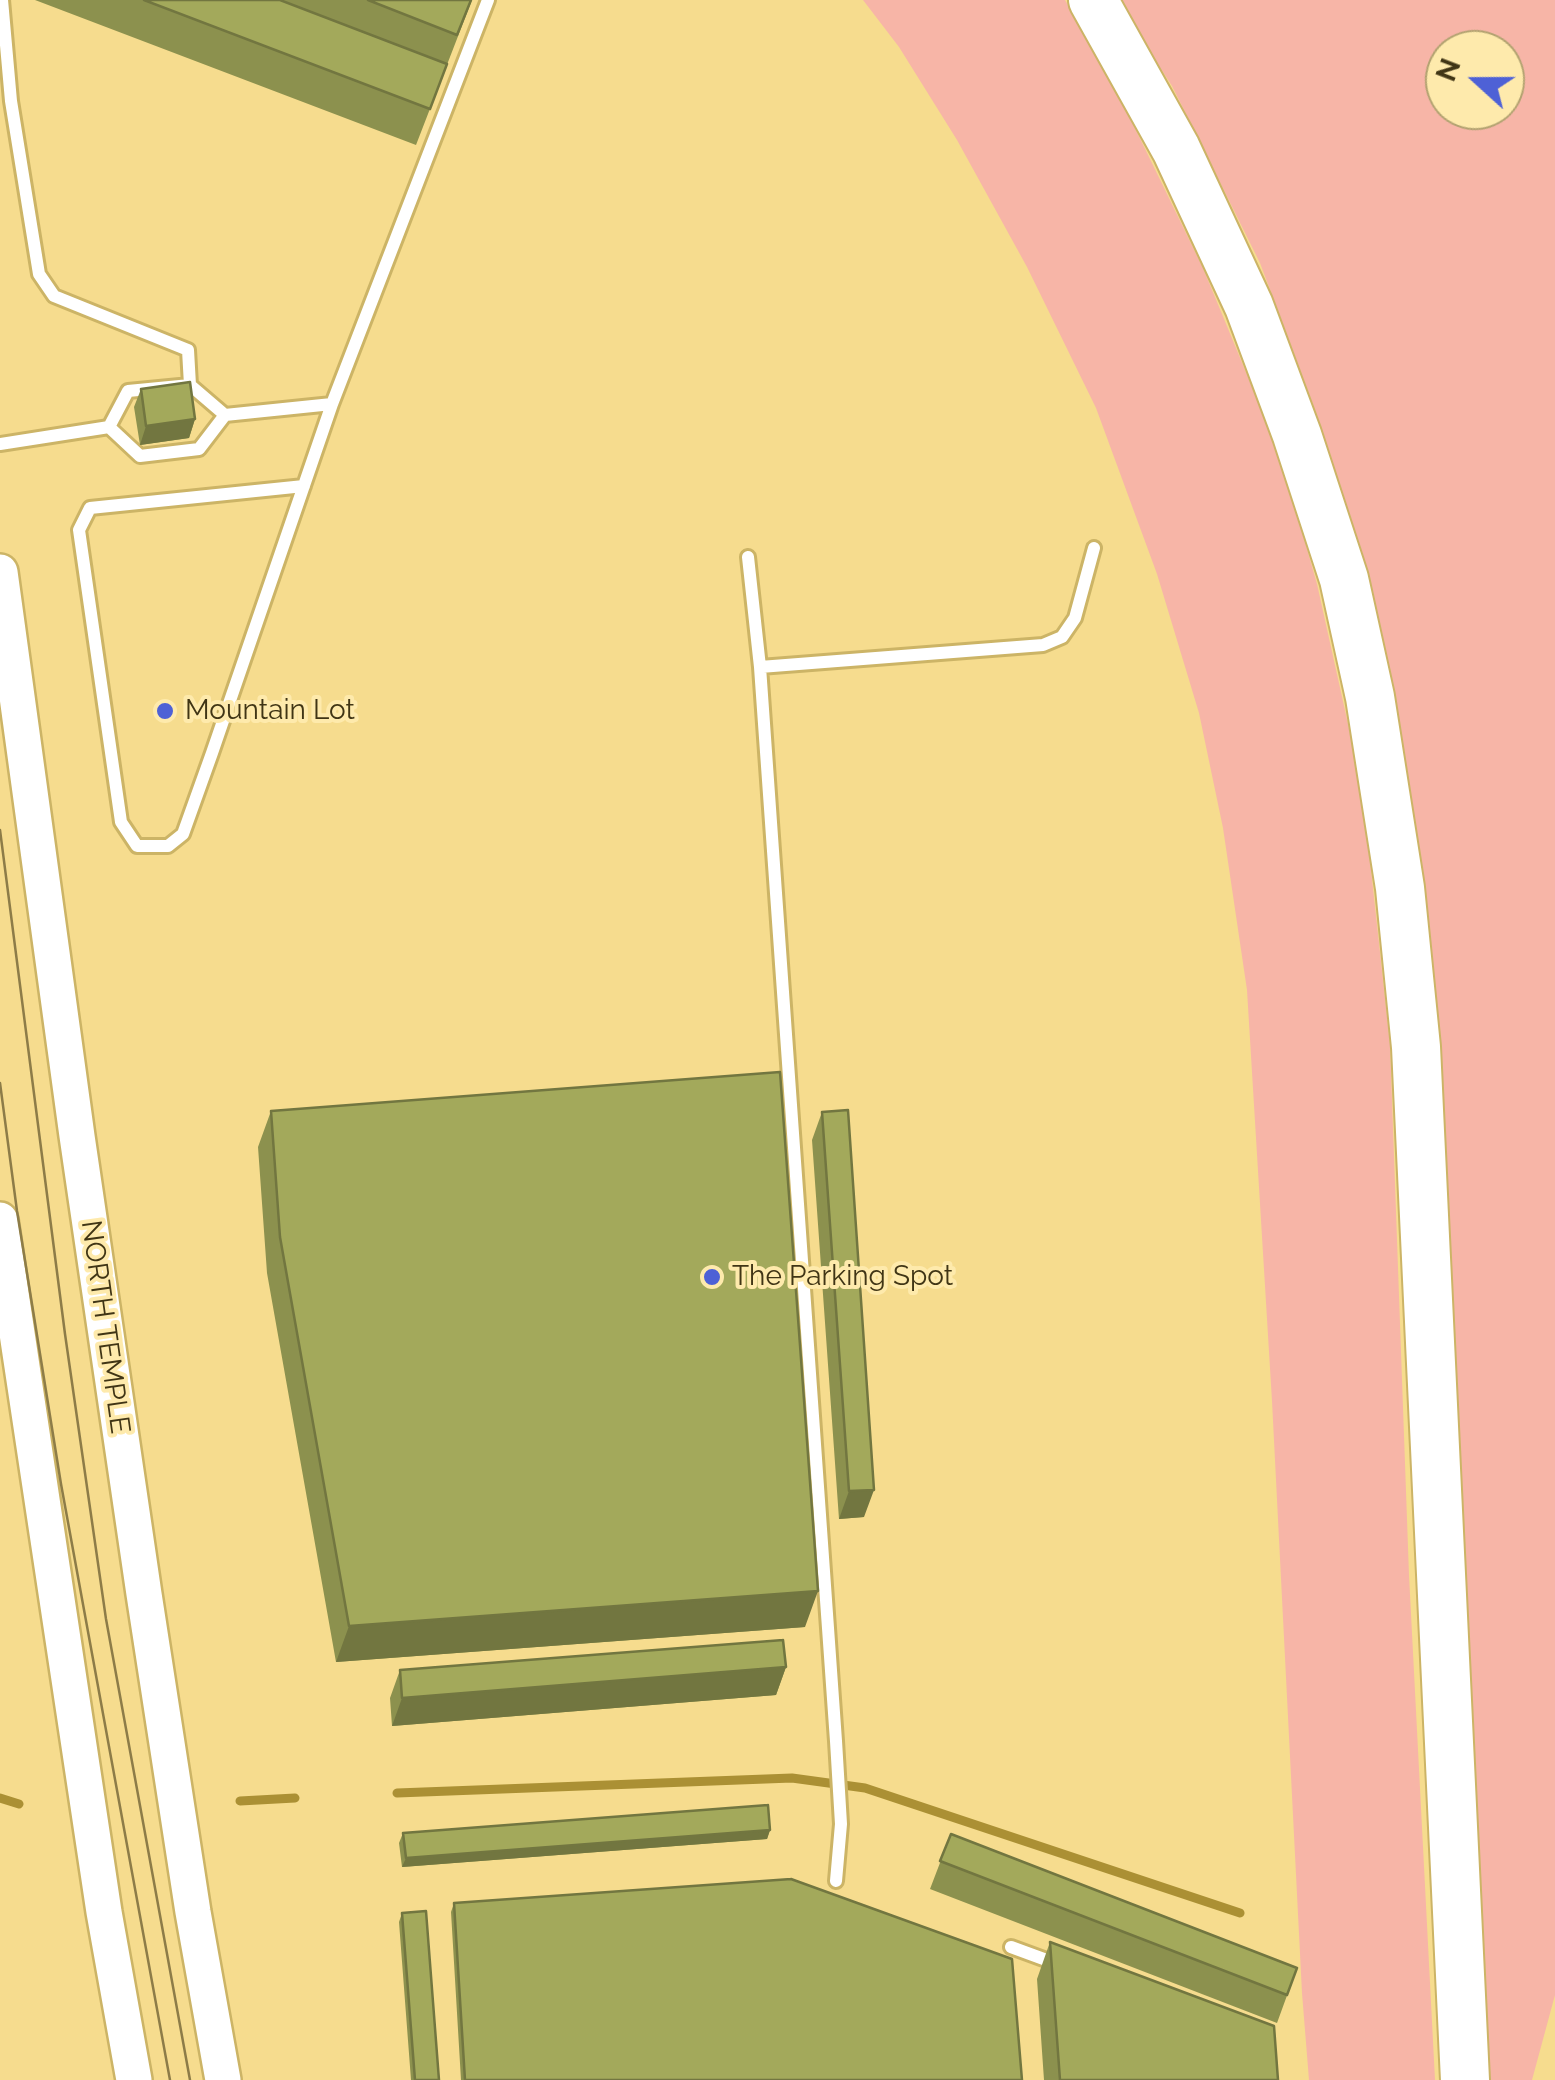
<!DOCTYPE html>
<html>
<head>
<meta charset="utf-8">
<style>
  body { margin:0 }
  #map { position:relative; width:1555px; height:2080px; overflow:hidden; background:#f6dc8e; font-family:Raleway,sans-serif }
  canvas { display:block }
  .north { position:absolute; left:1425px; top:30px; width:100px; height:100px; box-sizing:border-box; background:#feeaac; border:2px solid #b2a270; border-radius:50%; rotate:291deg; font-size:28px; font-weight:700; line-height:40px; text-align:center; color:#403515 }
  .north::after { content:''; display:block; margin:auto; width:35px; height:45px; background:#4e61d6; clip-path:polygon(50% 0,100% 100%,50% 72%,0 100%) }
</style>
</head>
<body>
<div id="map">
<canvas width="1555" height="2080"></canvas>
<div class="north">N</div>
</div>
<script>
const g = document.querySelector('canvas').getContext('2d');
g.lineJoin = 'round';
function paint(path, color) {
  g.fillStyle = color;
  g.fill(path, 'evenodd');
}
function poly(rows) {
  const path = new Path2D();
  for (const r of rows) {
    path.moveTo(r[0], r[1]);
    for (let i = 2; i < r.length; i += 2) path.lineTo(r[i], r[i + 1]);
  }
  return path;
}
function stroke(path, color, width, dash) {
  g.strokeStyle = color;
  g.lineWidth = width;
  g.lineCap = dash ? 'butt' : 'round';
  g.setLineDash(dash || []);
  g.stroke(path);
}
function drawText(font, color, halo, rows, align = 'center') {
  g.font = font + ' Raleway,sans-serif';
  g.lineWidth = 8;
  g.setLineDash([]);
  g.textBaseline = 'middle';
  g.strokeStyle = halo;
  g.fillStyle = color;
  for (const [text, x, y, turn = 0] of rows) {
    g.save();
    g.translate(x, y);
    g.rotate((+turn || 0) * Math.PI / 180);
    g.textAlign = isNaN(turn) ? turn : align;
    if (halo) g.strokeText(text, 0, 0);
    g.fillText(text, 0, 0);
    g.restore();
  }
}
const green = poly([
  [863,0,1065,0,1114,85,1203,268,1281,457,1317,584,1362,787,1390,1044,1409,1575,1435,2080,1309,2080,1302,1993,1272,1401,1247,990,1223,828,1199,713,1157,574,1096,408,1027,267,957,140,899,47],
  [1116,0,1555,0,1555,1995,1532,2080,1477,2080,1441,1107,1421,863,1396,701,1364,566,1317,415,1260,263,1172,86],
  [1445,50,1505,50,1505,110,1445,110]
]);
const stream = poly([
  [397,1793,792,1778,865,1788,1240,1913],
  [0,1798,19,1804],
  [240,1801,295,1798]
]);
const service = poly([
  [2,0,11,101,39,274,54,296,188,350,190,385],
  [190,385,225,415,199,449,140,456,109,427,128,391,190,385],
  [225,415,332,404,488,0],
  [0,444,109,427],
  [304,486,90,508,79,530,121,822,137,846,168,846,183,834,212,753,332,404],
  [748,557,760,667,836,1741,841,1824,836,1881],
  [760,667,1043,645,1062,637,1075,618,1094,548],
  [1011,1947,1060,1965]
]);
const secondary = poly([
  [0,572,77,1136,144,1594,193,1912,223,2080],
  [0,1220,104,1912,134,2080]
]);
const motorway = poly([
  [1093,0,1176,149,1249,306,1297,435,1344,579,1370,697,1400,888,1416,1047,1465,2080]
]);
const tram = poly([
  [0,830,65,1334,106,1619,190,2080],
  [0,1083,17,1211,61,1484,170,2080]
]);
const wall = poly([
  [35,0,472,0,416,145],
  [141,389,195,419,189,438,140,445,134,407],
  [271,1111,805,1627,336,1662,267,1273,258,1147],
  [822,1112,864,1517,839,1519,812,1140],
  [786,1667,776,1695,392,1726,390,1698,400,1670],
  [770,1830,767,1839,402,1867,399,1843,403,1833],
  [951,1834,1297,1968,1277,2023,930,1889],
  [454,1903,1022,2080,461,2080,451,1912],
  [402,1913,439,2080,411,2080,399,1922],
  [1050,1942,1278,2080,1044,2080,1037,1979]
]);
const shadedWall = poly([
  [195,419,189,438,140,445,146,426],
  [874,1490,864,1517,839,1519,849,1491],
  [818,1591,805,1627,336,1662,349,1626],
  [786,1667,776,1695,392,1726,402,1698],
  [770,1830,767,1839,402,1867,406,1858]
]);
const building = poly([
  [144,0,280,0,447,64,430,109,144,0],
  [368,0,471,0,457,35,368,0],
  [190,382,195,419,146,426,141,389,190,382],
  [780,1072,818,1591,349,1626,280,1237,271,1111,780,1072],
  [848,1110,874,1490,849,1491,822,1112,848,1110],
  [783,1640,786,1667,402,1698,400,1670,783,1640],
  [768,1805,770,1830,406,1858,403,1833,768,1805],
  [951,1834,1297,1968,1287,1995,940,1861,951,1834],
  [791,1879,1012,1959,1022,2080,465,2080,454,1903,791,1879],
  [426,1911,439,2080,415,2080,402,1913,426,1911],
  [1050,1942,1274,2026,1278,2080,1060,2080,1050,1942]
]);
const markers = [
  [165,711,10,"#4e61d6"],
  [712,1277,10,"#4e61d6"]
];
const poiNames = [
  ["Mountain Lot",185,711],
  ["The Parking Spot",732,1277]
];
const streetNames = [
  ["NORTH TEMPLE",105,1327,82]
];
paint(green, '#f7b5a7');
stroke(stream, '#ab9034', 9);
stroke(service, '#ccb466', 18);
stroke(secondary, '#ccb466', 40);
stroke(motorway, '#ccb466', 52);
stroke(service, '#fff', 12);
stroke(secondary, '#fff', 35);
stroke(motorway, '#fff', 48);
stroke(tram, '#8d7c48', 2.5);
paint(wall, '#8c914e');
paint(shadedWall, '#727640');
paint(building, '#a3a95b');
stroke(building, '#727640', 2.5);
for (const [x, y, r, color] of markers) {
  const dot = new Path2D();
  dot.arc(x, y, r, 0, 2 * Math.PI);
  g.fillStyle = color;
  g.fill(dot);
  stroke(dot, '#feeaac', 4);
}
drawText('28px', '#403515', '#feeaac', poiNames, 'left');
drawText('28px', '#403515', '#feeaac', streetNames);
</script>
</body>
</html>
